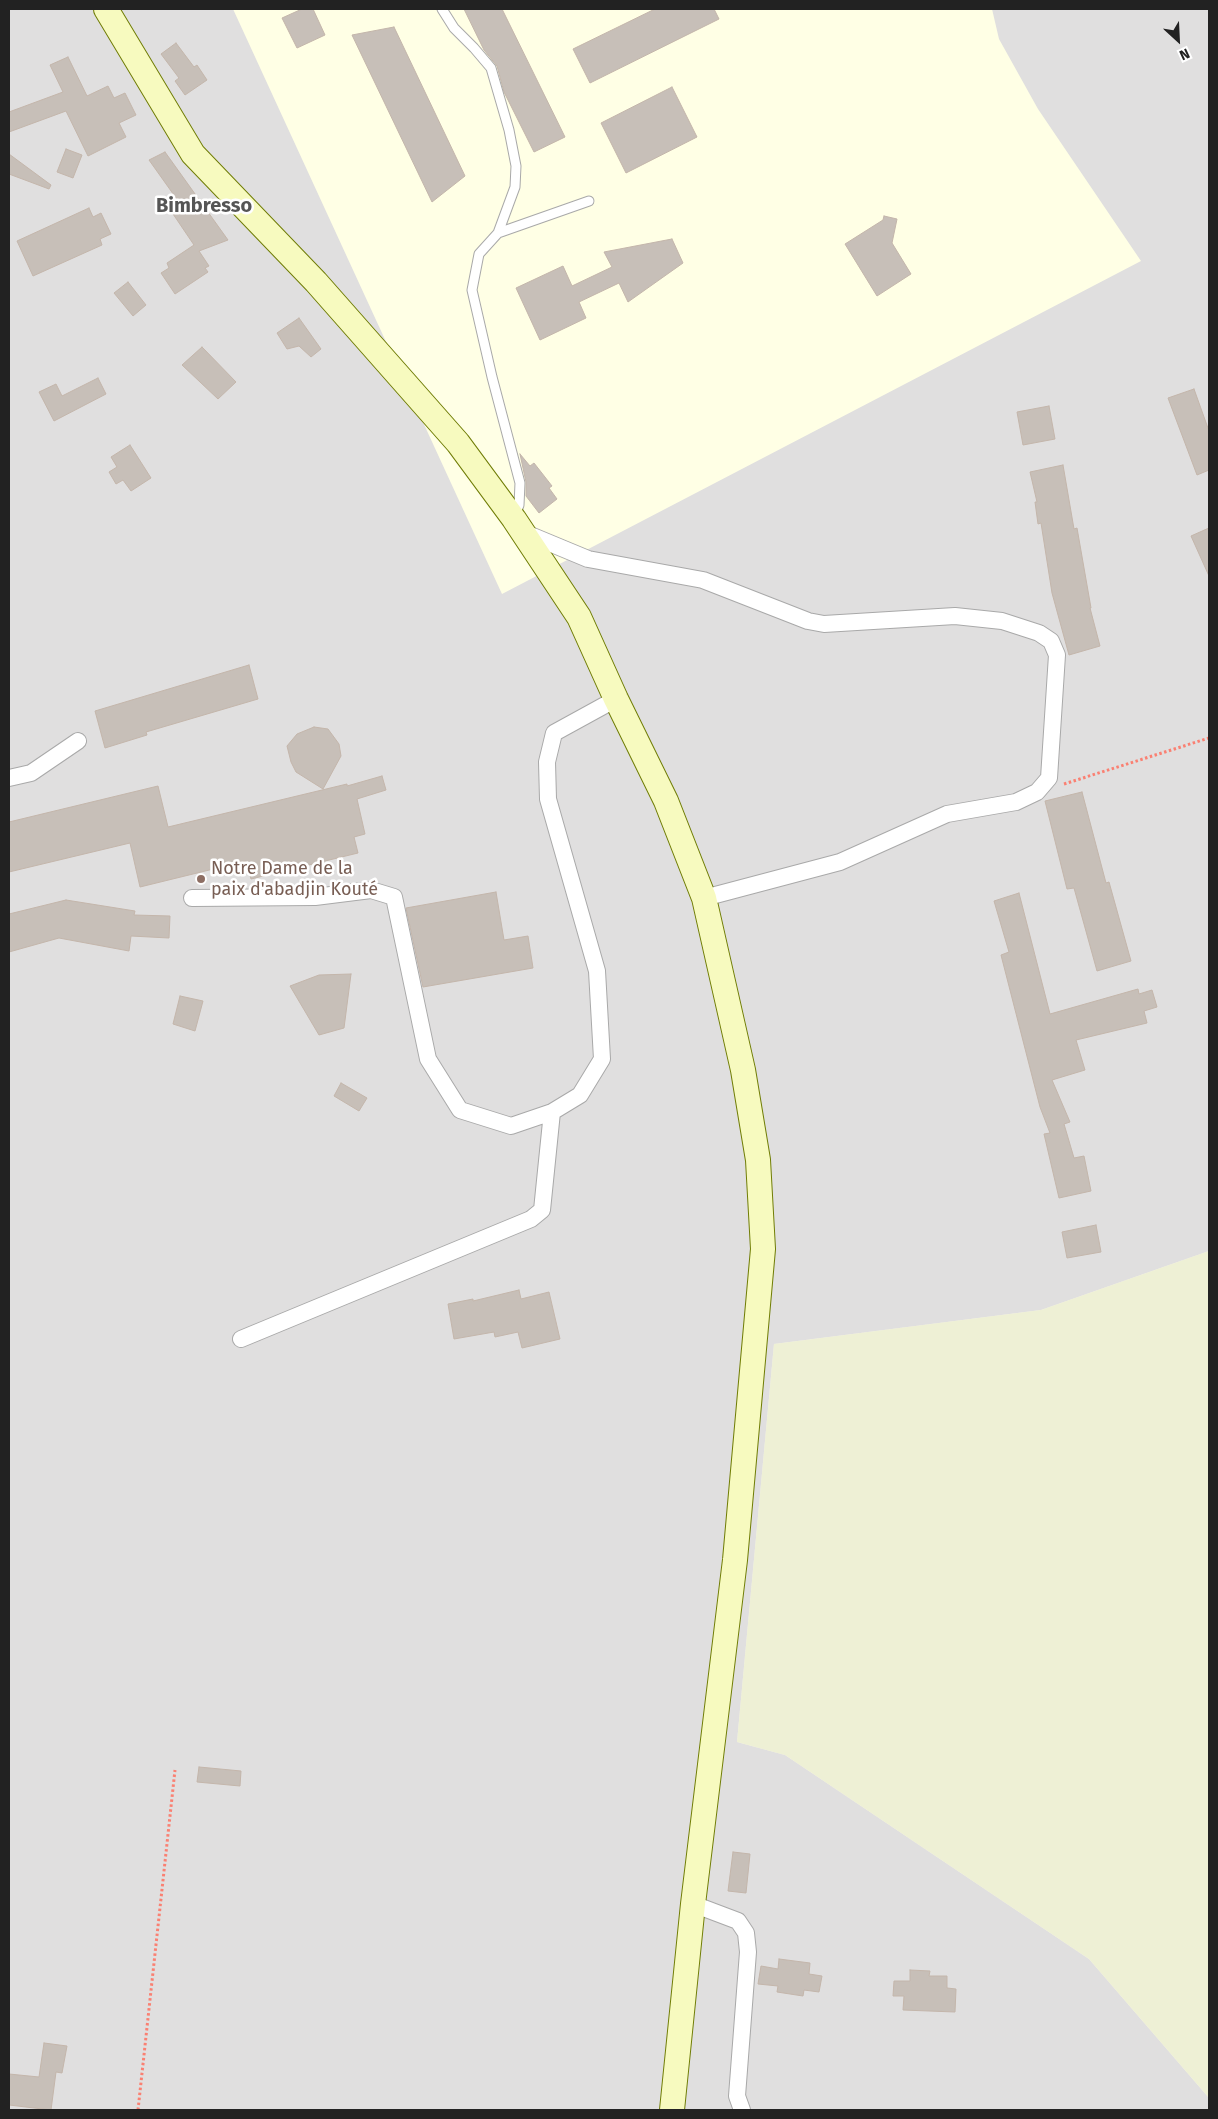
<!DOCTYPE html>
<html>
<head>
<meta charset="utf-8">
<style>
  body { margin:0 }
  #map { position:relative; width:1218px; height:2119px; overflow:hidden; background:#f2efe9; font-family:"Fira Sans",sans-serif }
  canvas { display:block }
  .frame { position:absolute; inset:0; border:10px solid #222; pointer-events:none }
  .north { position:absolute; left:1153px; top:15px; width:50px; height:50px; -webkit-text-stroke:4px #fff; paint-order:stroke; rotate:155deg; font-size:14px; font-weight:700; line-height:20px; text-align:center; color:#222 }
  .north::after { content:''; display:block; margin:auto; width:18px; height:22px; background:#222; clip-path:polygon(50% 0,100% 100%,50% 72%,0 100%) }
</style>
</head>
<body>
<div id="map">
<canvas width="1218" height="2119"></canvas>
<div class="frame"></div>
<div class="north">N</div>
</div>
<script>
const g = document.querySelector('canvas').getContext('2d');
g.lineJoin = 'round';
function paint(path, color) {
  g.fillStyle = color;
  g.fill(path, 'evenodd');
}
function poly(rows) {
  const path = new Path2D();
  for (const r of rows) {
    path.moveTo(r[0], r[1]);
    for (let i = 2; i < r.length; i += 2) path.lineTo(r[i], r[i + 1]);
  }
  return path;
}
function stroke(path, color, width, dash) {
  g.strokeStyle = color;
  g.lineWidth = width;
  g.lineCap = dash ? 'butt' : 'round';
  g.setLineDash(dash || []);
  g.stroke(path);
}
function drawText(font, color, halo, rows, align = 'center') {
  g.font = font + ' "Fira Sans",sans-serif';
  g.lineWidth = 5;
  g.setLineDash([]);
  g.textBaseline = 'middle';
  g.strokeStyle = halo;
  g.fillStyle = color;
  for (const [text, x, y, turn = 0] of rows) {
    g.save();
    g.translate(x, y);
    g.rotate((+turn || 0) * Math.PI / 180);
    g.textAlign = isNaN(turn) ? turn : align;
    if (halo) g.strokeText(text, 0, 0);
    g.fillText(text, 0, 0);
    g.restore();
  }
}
const residential = poly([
  [9,9,1209,9,1209,1251,1041,1310,774,1344,737,1742,785,1755,1089,1959,1209,2098,1209,2110,9,2110]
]);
const education = poly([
  [233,9,992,9,999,39,1038,109,1141,261,502,594]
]);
const farmland = poly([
  [1209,1251,1209,2098,1089,1959,785,1755,737,1742,774,1344,1041,1310]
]);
const building = poly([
  [302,9,313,9,325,35,297,48,282,18,302,9],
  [464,9,502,9,565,137,534,152,504,92,497,66,484,50,464,9],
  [655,9,714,9,719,19,590,83,573,49,655,9],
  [394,27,465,176,432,202,352,35,394,27],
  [176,43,194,67,197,65,207,80,185,95,175,81,179,78,161,54,176,43],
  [68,57,87,96,108,86,114,98,125,93,136,115,119,123,126,137,88,156,66,111,9,132,9,112,63,92,50,65,68,57],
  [672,87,697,137,626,173,601,123,672,87],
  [66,149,82,155,73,178,57,172,66,149],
  [165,152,228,240,199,251,209,266,205,268,208,272,175,294,161,273,169,268,167,263,194,245,171,211,181,205,149,160,165,152],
  [9,154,51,185,49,189,9,174,9,154],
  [89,208,93,217,101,213,111,234,100,239,102,245,33,276,17,241,89,208],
  [884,216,897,219,892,243,911,274,877,296,845,244,883,220,884,216],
  [672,239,683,263,628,302,619,283,579,302,586,318,540,340,516,288,563,266,572,286,612,267,604,252,672,239],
  [128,282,146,305,133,316,114,293,128,282],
  [299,318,321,349,311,357,299,346,287,349,277,333,299,318],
  [202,347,236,382,218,399,182,365,202,347],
  [98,378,106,394,54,421,39,392,56,384,62,396,98,378],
  [1194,389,1209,431,1209,470,1197,475,1168,398,1194,389],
  [1049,406,1055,439,1023,445,1017,412,1049,406],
  [130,445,151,478,131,491,123,480,116,484,109,472,117,467,111,457,130,445],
  [520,454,530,466,534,463,552,486,549,488,557,499,539,513,526,496,526,482,520,454],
  [1063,465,1074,529,1077,528,1091,608,1090,608,1100,646,1069,655,1052,593,1041,523,1038,524,1035,502,1037,502,1030,472,1063,465],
  [1209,528,1209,576,1191,536,1209,528],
  [249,665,258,699,146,732,147,735,105,748,95,711,249,665],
  [314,727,328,729,339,744,341,756,323,789,296,772,291,762,287,746,297,734,314,727],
  [382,776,386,790,357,799,365,834,354,837,358,853,251,879,246,861,140,887,130,843,9,872,9,822,158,786,168,827,347,784,347,786,382,776],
  [1082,792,1106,883,1109,882,1131,961,1097,971,1074,888,1067,889,1045,801,1082,792],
  [496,892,504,940,528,936,533,968,423,987,406,908,496,892],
  [1019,893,1050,1014,1138,989,1139,994,1152,990,1157,1007,1144,1011,1147,1023,1076,1040,1085,1070,1052,1080,1070,1122,1064,1124,1074,1158,1084,1156,1091,1191,1059,1198,1044,1134,1050,1133,1040,1107,1001,955,1009,952,994,901,1019,893],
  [66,900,135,911,134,915,170,916,169,938,131,936,129,951,59,938,9,952,9,914,66,900],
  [351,974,344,1028,319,1035,290,986,319,975,351,974],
  [180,996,203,1001,195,1031,173,1024,180,996],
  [341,1083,367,1098,359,1111,334,1096,341,1083],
  [1096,1225,1101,1252,1067,1258,1062,1232,1096,1225],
  [519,1290,521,1299,549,1292,560,1339,522,1348,518,1332,495,1337,494,1332,454,1339,448,1304,473,1299,473,1301,519,1290],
  [199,1767,241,1771,240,1786,197,1782,199,1767],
  [733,1852,750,1854,746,1893,728,1891,733,1852],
  [779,1959,810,1963,809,1974,822,1976,819,1992,804,1990,803,1996,777,1992,778,1986,758,1984,761,1966,778,1969,779,1959],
  [910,1970,930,1971,929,1976,947,1976,947,1988,956,1989,955,2012,903,2010,904,1996,893,1996,894,1981,910,1981,910,1970],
  [44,2043,67,2046,62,2073,56,2072,51,2110,9,2105,9,2074,39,2077,44,2043]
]);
const path = poly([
  [1064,784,1209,738],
  [138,2110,175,1770]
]);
const lane = poly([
  [442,9,454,28,474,48,491,68,509,130,516,166,515,187,498,233],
  [515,516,519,505,520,483,492,377,472,290,479,254,498,233,589,201]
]);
const street = poly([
  [523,532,588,559,703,580,808,621,824,624,955,616,1002,621,1039,633,1051,641,1057,655,1049,778,1037,792,1016,802,947,814,840,862,704,898],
  [9,778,31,773,78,741],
  [192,898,315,897,371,890,394,897,428,1059,460,1110,511,1126,552,1112,580,1095,602,1059,597,971,548,799,547,762,554,733,616,699],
  [241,1339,531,1219,542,1210,552,1112],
  [693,1904,738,1921,746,1933,748,1952,737,2096,742,2110]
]);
const secondary = poly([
  [106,9,193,154,316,282,458,443,514,519,579,617,616,699,666,801,704,898,743,1070,758,1160,763,1249,735,1560,693,1904,672,2110]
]);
const markers = [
  [201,879,5,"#8d6e63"]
];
const educationNames = [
  ["Notre Dame de la",211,869],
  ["paix d'abadjin Kouté",211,890]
];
const quarterNames = [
  ["Bimbresso",204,206]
];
paint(residential, '#e0dfdf');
paint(education, '#ffffe5');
paint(farmland, '#eef0d5');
paint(building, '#c7bfb8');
stroke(building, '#c4b6ab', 1);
stroke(lane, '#a9a9a9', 11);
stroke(street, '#a9a9a9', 18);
stroke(secondary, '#707d05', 26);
stroke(path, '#fa8072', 3, [2.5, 2.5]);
stroke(lane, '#fff', 9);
stroke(street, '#fff', 16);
stroke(secondary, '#f7fabf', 24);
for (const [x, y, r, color] of markers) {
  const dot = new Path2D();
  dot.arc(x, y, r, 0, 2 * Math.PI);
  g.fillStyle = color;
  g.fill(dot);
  stroke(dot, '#fff', 2);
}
drawText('18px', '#785e54', '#fff', educationNames, 'left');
drawText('bold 20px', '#555', '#fff', quarterNames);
</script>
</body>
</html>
